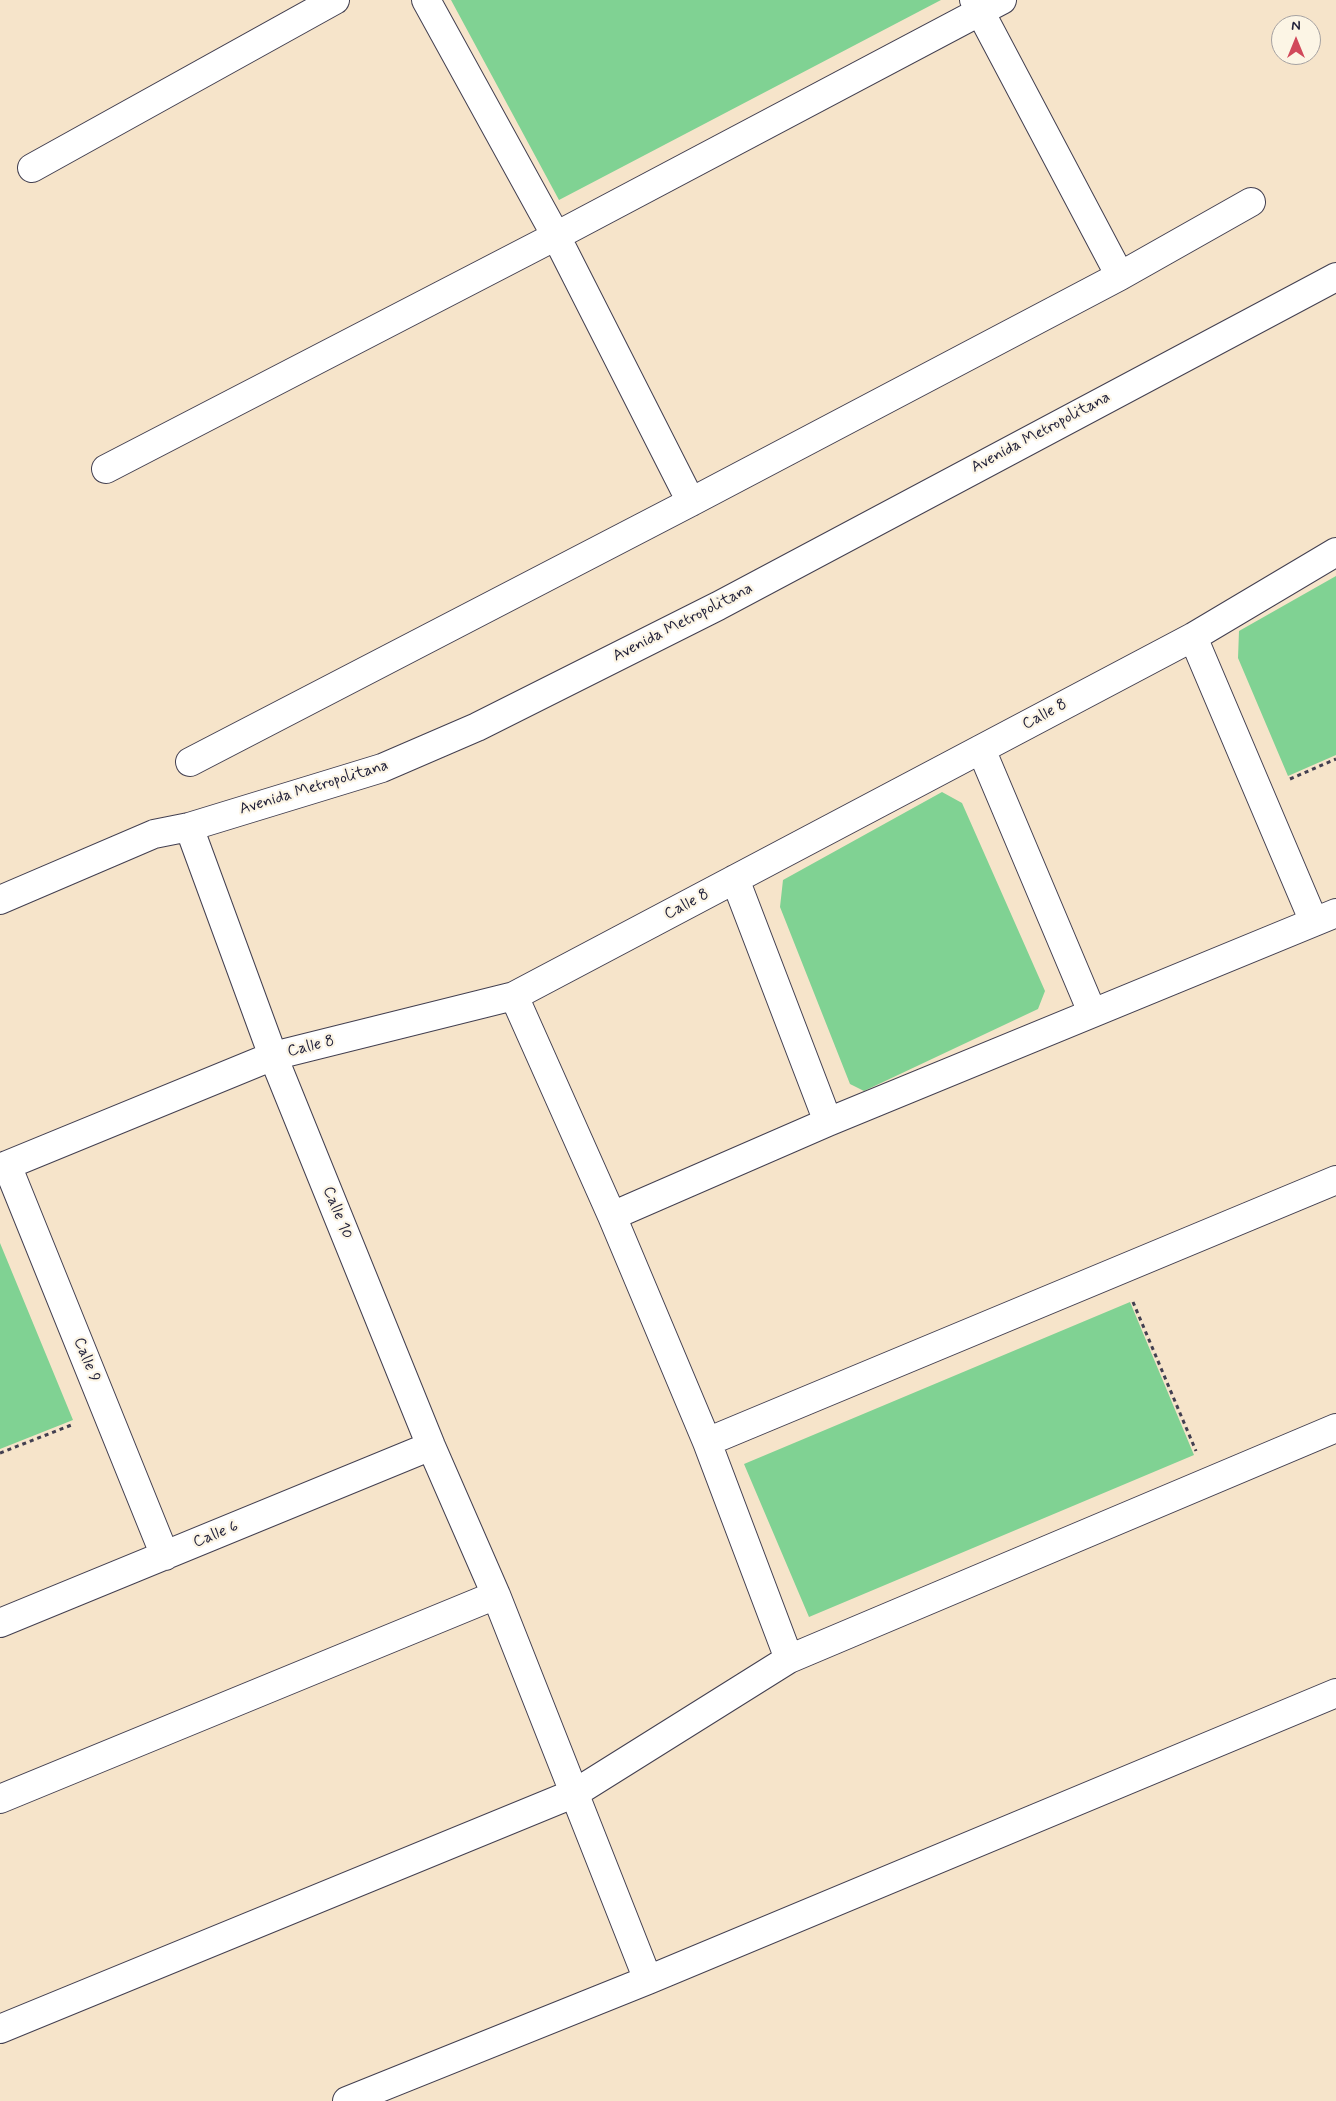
<!DOCTYPE html>
<html>
<head>
<meta charset="utf-8">
<style>
  body { margin:0 }
  #map { position:relative; width:1336px; height:2101px; overflow:hidden; background:#f6e4ca; font-family:Mynerve,sans-serif }
  canvas { display:block }
  .north { position:absolute; left:1271px; top:15px; width:50px; height:50px; box-sizing:border-box; background:#fcf5e5; border:1px solid #a5a1a1; border-radius:50%; rotate:0deg; font-size:14px; font-weight:700; line-height:20px; text-align:center; color:#22223b }
  .north::after { content:''; display:block; margin:auto; width:18px; height:22px; background:#d1495b; clip-path:polygon(50% 0,100% 100%,50% 72%,0 100%) }
</style>
</head>
<body>
<div id="map">
<canvas width="1336" height="2101"></canvas>
<div class="north">N</div>
</div>
<script>
const g = document.querySelector('canvas').getContext('2d');
g.lineJoin = 'round';
function paint(path, color) {
  g.fillStyle = color;
  g.fill(path, 'evenodd');
}
function poly(rows) {
  const path = new Path2D();
  for (const r of rows) {
    path.moveTo(r[0], r[1]);
    for (let i = 2; i < r.length; i += 2) path.lineTo(r[i], r[i + 1]);
  }
  return path;
}
function stroke(path, color, width, dash) {
  g.strokeStyle = color;
  g.lineWidth = width;
  g.lineCap = dash ? 'butt' : 'round';
  g.setLineDash(dash || []);
  g.stroke(path);
}
function drawText(font, color, halo, rows, align = 'center') {
  g.font = font + ' Mynerve,sans-serif';
  g.lineWidth = 4.5;
  g.setLineDash([]);
  g.textBaseline = 'middle';
  g.strokeStyle = halo;
  g.fillStyle = color;
  for (const [text, x, y, turn = 0] of rows) {
    g.save();
    g.translate(x, y);
    g.rotate((+turn || 0) * Math.PI / 180);
    g.textAlign = isNaN(turn) ? turn : align;
    if (halo) g.strokeText(text, 0, 0);
    g.fillText(text, 0, 0);
    g.restore();
  }
}
const green = poly([
  [451,0,941,0,559,200],
  [1336,576,1336,755,1288,776,1238,658,1239,631],
  [942,792,962,803,1045,991,1038,1009,864,1091,850,1084,780,907,783,880],
  [0,1243,73,1420,0,1449],
  [1130,1302,1194,1455,809,1617,744,1464]
]);
const path = poly([
  [1290,779,1336,759],
  [1133,1302,1196,1451],
  [0,1453,74,1424]
]);
const minor = poly([
  [426,0,556,236,691,502],
  [974,0,1120,276],
  [32,168,335,0],
  [106,469,556,236,1002,0],
  [1193,637,1314,922],
  [981,749,1092,1012],
  [190,762,691,502,1120,276,1251,202],
  [189,827,273,1056,431,1446,496,1595,648,1980],
  [735,879,828,1122],
  [0,900,154,834,189,827,382,768,477,727,718,606,1336,277],
  [514,996,612,1216,707,1442,789,1659],
  [7,1165,165,1556],
  [0,1168,273,1056,514,996,1193,637,1336,552],
  [612,1216,828,1122,1336,913],
  [707,1442,1336,1180],
  [0,1623,431,1446],
  [0,1799,496,1595],
  [0,2029,575,1793,789,1659,1336,1428],
  [347,2101,648,1980,1336,1693]
]);
const streetNames = [
  ["Avenida Metropolitana",1041,433,-28],
  ["Avenida Metropolitana",683,623,-27],
  ["Calle 8",1045,715,-28],
  ["Avenida Metropolitana",314,788,-17],
  ["Calle 8",687,905,-28],
  ["Calle 8",311,1047,-14],
  ["Calle 10",337,1213,68],
  ["Calle 9",86,1360,68],
  ["Calle 6",216,1535,-22]
];
paint(green, '#80d293');
stroke(minor, '#423f50', 30);
stroke(path, '#423f50', 3, [4, 4]);
stroke(minor, '#fff', 28);
drawText('16px', '#22223b', '#fcf5e5', streetNames);
</script>
</body>
</html>
